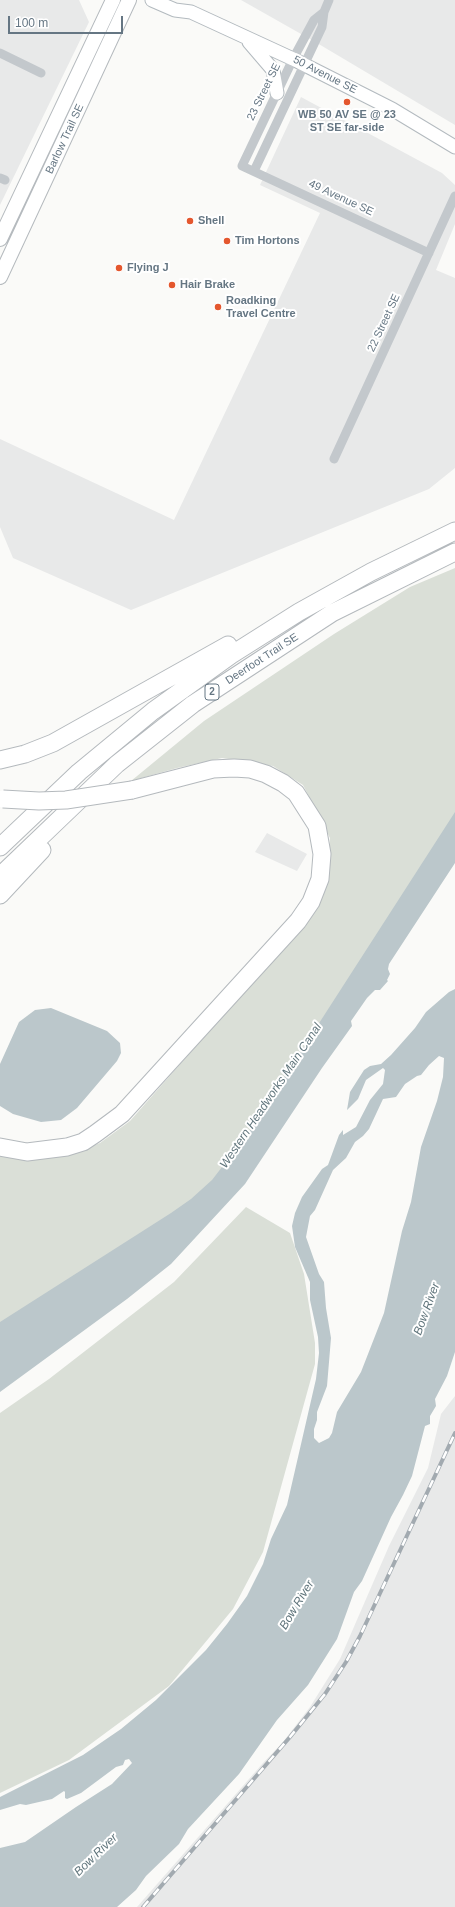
<!DOCTYPE html>
<html>
<head>
<meta charset="utf-8">
<style>
  body { margin:0 }
  #map { position:relative; width:455px; height:1907px; overflow:hidden; background:#fafaf8; font-family:Helvetica,sans-serif }
  canvas { display:block }
  .scale { position:absolute; left:8px; top:16px; width:115px; height:18px; box-sizing:border-box; border:2px solid #657683; border-top:0; padding-left:5px; font-size:12px; line-height:14px; white-space:nowrap; color:#657683; -webkit-text-stroke:3px #fff; paint-order:stroke }
</style>
</head>
<body>
<div id="map">
<canvas width="455" height="1907"></canvas>
<div class="scale">100 m</div>
</div>
<script>
const g = document.querySelector('canvas').getContext('2d');
g.lineJoin = 'round';
function paint(path, color) {
  g.fillStyle = color;
  g.fill(path, 'evenodd');
}
function poly(rows) {
  const path = new Path2D();
  for (const r of rows) {
    path.moveTo(r[0], r[1]);
    for (let i = 2; i < r.length; i += 2) path.lineTo(r[i], r[i + 1]);
  }
  return path;
}
function stroke(path, color, width, dash) {
  g.strokeStyle = color;
  g.lineWidth = width;
  g.lineCap = dash ? 'butt' : 'round';
  g.setLineDash(dash || []);
  g.stroke(path);
}
function drawText(font, color, halo, rows, align = 'center') {
  g.font = font + ' Helvetica,sans-serif';
  g.lineWidth = 4;
  g.setLineDash([]);
  g.textBaseline = 'middle';
  g.strokeStyle = halo;
  g.fillStyle = color;
  for (const [text, x, y, turn = 0] of rows) {
    g.save();
    g.translate(x, y);
    g.rotate((+turn || 0) * Math.PI / 180);
    g.textAlign = isNaN(turn) ? turn : align;
    if (halo) g.strokeText(text, 0, 0);
    g.fillText(text, 0, 0);
    g.restore();
  }
}
const built = poly([
  [0,0,79,0,89,22,0,205],
  [241,0,455,0,455,125,317,43],
  [301,97,442,173,455,185,455,224,436,270,455,278,455,468,429,489,131,610,13,558,0,527,0,439,174,520,320,213,260,185],
  [267,833,307,854,297,871,255,852],
  [455,1396,455,1907,137,1907,263,1763,283,1742,310,1707,340,1659,389,1546,428,1468,441,1414]
]);
const green = poly([
  [455,568,455,825,215,1187,0,1334,0,1152,19,1157,63,1157,100,1143,130,1121,316,910,328,875,330,838,303,785,273,766,222,758,177,768,131,781,204,721,334,634,410,587],
  [246,1207,290,1233,304,1274,315,1343,315,1364,263,1552,233,1609,169,1686,69,1760,0,1793,0,1413,49,1379,174,1282]
]);
const water = poly([
  [455,812,455,863,389,964,388,969,390,974,387,980,388,981,380,990,375,990,367,998,351,1021,352,1026,322,1068,245,1184,171,1264,127,1299,0,1392,0,1322,171,1213,191,1199,212,1180,249,1132],
  [455,989,455,1352,447,1376,435,1399,436,1406,430,1416,430,1424,425,1426,412,1476,403,1495,391,1517,362,1581,354,1592,337,1639,308,1685,277,1720,239,1774,188,1829,179,1844,146,1876,136,1890,117,1907,0,1907,0,1848,25,1842,76,1807,112,1784,132,1763,129,1759,125,1760,123,1765,116,1767,81,1793,67,1799,65,1798,65,1792,64,1791,52,1799,26,1805,20,1804,0,1810,0,1797,83,1755,121,1729,156,1700,206,1650,227,1624,247,1596,263,1564,271,1539,287,1505,316,1379,319,1353,318,1337,310,1300,310,1282,295,1247,292,1226,295,1213,302,1197,322,1169,328,1165,339,1135,343,1130,343,1135,356,1127,370,1100,383,1084,385,1070,383,1068,366,1080,358,1099,347,1110,350,1092,364,1070,370,1066,381,1064,391,1055,415,1028,426,1012,449,992],
  [439,1056,444,1058,443,1077,437,1101,421,1147,411,1202,402,1231,384,1313,361,1372,337,1412,332,1433,329,1438,319,1443,314,1438,314,1429,317,1420,317,1412,327,1386,331,1338,326,1308,324,1282,319,1274,306,1237,310,1216,315,1210,333,1170,346,1158,355,1142,363,1136,369,1129,383,1099,396,1097,405,1084,417,1076,421,1075,429,1065],
  [51,1008,107,1031,120,1043,121,1053,117,1061,77,1108,61,1120,41,1122,13,1114,0,1106,0,1064,19,1022,35,1010]
]);
const street = poly([
  [324,12,314,20,293,59,242,166,429,253],
  [0,53,41,73],
  [254,171,322,27,324,12,329,0],
  [0,178,5,180],
  [334,459,455,196]
]);
const secondary = poly([
  [152,0,175,10,191,12,293,59,392,109,455,147],
  [249,42,273,70,277,93]
]);
const primary = poly([
  [0,239,113,0],
  [0,277,129,0]
]);
const highway = poly([
  [0,760,25,754,53,743,228,645],
  [0,847,79,772,153,711,231,655,299,612,371,572,455,531],
  [0,876,117,764,193,704,332,613,455,552],
  [0,895,42,850],
  [0,1147,27,1152,67,1147,83,1142,95,1134,122,1114,298,921,311,902,320,879,322,854,317,826,296,793,283,783,266,774,250,769,234,768,213,769,132,790]
]);
const rail = poly([
  [143,1907,290,1737,325,1694,346,1662,360,1636,455,1433]
]);
const highwayBridge = poly([
  [3,799,39,801,66,800,132,790]
]);
const markers = [
  [347,102,4,"#e4572e"],
  [190,221,4,"#e4572e"],
  [227,241,4,"#e4572e"],
  [119,268,4,"#e4572e"],
  [172,285,4,"#e4572e"],
  [218,307,4,"#e4572e"]
];
const shields = [
  [212,692,14]
];
const shieldNames = [
  ["2",212,692]
];
const streetNames = [
  ["50 Avenue SE",325,75,27],
  ["23 Street SE",264,92,-64],
  ["Barlow Trail SE",65,139,-65],
  ["49 Avenue SE",341,198,25],
  ["22 Street SE",384,323,-65],
  ["Deerfoot Trail SE",262,659,-33]
];
const poiNames = [
  ["WB 50 AV SE @ 23",347,115,"center"],
  ["ST SE far-side",347,128,"center"],
  ["Shell",198,221],
  ["Tim Hortons",235,241],
  ["Flying J",127,268],
  ["Hair Brake",180,285],
  ["Roadking",226,301],
  ["Travel Centre",226,314]
];
const waterNames = [
  ["Western Headworks Main Canal",271,1096,-56],
  ["Bow River",427,1309,-70],
  ["Bow River",297,1605,-59],
  ["Bow River",96,1855,-44]
];
paint(built, '#e8e9e9');
paint(green, '#dadfd7');
paint(water, '#bbc7cb');
stroke(secondary, '#b3babf', 15);
stroke(primary, '#b5babe', 16);
stroke(highway, '#b4b9bd', 19);
stroke(street, '#c3c8cc', 9);
stroke(secondary, '#fff', 13);
stroke(primary, '#fff', 14);
stroke(highway, '#fff', 17);
stroke(rail, '#a2aab0', 4);
stroke(rail, '#fff', 2.5, [8]);
stroke(highwayBridge, '#b4b9bd', 19, []);
stroke(highwayBridge, '#fff', 17);
for (const [x, y, r, color] of markers) {
  const dot = new Path2D();
  dot.arc(x, y, r, 0, 2 * Math.PI);
  g.fillStyle = color;
  g.fill(dot);
  stroke(dot, '#fff', 1.5);
}
for (const [x, y, w] of shields) {
  const box = new Path2D();
  box.roundRect(x - w / 2, y - 8, w, 16, 3);
  g.fillStyle = '#fff';
  g.fill(box);
  stroke(box, '#657683', 1);
}
drawText('bold 10px', '#657683', null, shieldNames);
drawText('11px', '#657683', '#fff', streetNames);
drawText('bold 11px', '#657683', '#fff', poiNames, 'left');
drawText('italic 12px', '#60757c', '#fff', waterNames);
</script>
</body>
</html>
